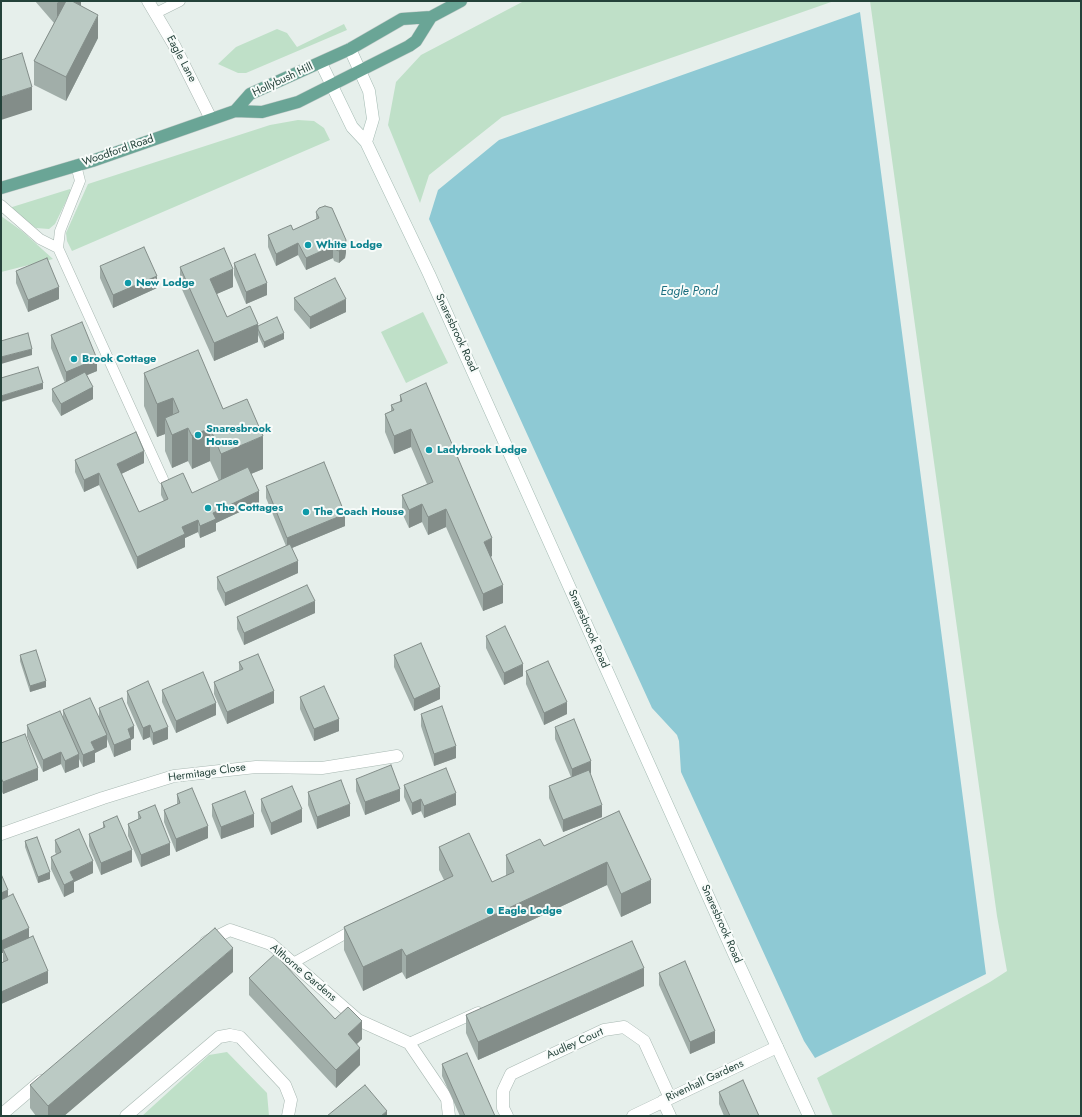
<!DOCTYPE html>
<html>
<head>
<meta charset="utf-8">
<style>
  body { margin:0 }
  #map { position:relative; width:1082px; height:1117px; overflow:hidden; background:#e6efeb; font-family:Jost,sans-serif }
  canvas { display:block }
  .frame { position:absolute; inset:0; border:2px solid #24423a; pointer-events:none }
</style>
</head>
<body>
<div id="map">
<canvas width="1082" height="1117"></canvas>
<div class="frame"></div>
</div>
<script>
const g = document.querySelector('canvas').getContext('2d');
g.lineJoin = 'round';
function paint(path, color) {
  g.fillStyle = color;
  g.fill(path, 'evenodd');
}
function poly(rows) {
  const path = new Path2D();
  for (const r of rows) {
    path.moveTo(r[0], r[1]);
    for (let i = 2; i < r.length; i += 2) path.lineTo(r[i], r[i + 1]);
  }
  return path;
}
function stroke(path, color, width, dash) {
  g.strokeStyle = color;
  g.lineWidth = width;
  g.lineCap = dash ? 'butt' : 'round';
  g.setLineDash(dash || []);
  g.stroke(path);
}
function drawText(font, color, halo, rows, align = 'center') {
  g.font = font + ' Jost,sans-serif';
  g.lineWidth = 4;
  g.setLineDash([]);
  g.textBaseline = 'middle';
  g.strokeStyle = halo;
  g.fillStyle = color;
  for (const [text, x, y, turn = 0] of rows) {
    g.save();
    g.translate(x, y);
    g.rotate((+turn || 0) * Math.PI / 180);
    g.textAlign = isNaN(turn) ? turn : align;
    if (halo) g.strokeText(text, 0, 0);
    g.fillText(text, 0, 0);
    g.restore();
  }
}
const green = poly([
  [524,1,834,1,502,117,429,175,420,203,388,125,396,82,421,55],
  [870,1,1081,1,1081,1116,833,1116,817,1078,990,982,1007,971,997,916],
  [344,24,347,30,246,73,238,73,218,64,236,47,277,29,287,33,297,47],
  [298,120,314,121,324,128,330,140,72,251,67,241,66,233,88,184,270,125],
  [70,189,71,191,55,224,49,229,36,228,9,208],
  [1,216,22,231,53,259,1,272],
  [423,312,448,363,406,383,381,332],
  [227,1052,267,1093,269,1116,142,1116,209,1055]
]);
const water = poly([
  [860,12,986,974,815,1058,804,1041,681,772,679,741,677,735,652,708,429,219,438,190,499,140]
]);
const lane = poly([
  [156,13,180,1],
  [76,165,80,181,60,231,58,248,163,479],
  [1,205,40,239,58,248],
  [293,963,356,928],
  [409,1043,478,1012]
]);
const street = poly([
  [148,1,174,45,211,119],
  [1,834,103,798,174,776,256,767,322,768,397,756],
  [206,942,230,930,271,944,358,1020,409,1043,447,1099,449,1116],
  [663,1101,670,1116],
  [1,1115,41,1081],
  [126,1116,219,1037,230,1035,240,1037,285,1085,291,1100,288,1116],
  [507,1116,503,1108,503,1091,511,1074,604,1030,624,1027,644,1041,670,1098],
  [633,1116,777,1047]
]);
const secondary = poly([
  [350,49,369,91,373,119,366,142],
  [321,63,352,127,366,142,429,274,735,956,809,1116]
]);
const primary = poly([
  [235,111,250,94,350,49,402,19,431,17,461,1],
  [1,188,92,161,235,111,262,112,298,102,409,46,416,41,431,17]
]);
const wall = poly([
  [35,1,81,1,81,6,98,38,66,101,34,85,34,61,54,23],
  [316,212,346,252,345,258,339,263,334,261,333,258,306,270,298,255,276,266,268,247,268,235,293,230,316,220],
  [234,263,267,295,246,304,234,275],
  [100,266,157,288,113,308,100,278],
  [180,267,233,287,216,294,227,317,258,326,284,339,264,348,258,335,258,342,214,361,180,285],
  [16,271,59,299,28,312,16,283],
  [294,298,346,312,310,329,294,310],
  [51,335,97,371,87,375,93,399,61,416,52,401,52,389,65,383,51,348],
  [144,373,223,409,263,469,251,474,259,503,216,523,216,531,200,538,198,532,185,538,185,547,137,569,99,485,84,492,75,472,75,460,144,463,121,474,139,512,164,501,161,495,161,483,192,493,219,481,210,461,192,469,188,461,172,468,165,451,165,434,157,437,144,406],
  [400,395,492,556,491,557,503,603,483,611,446,527,428,535,422,522,409,528,402,513,402,495,427,484,411,447,394,454,385,432,385,414,391,411,391,405,400,402],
  [266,486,345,526,292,548,298,573,225,606,217,589,217,577,286,546,266,498],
  [315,613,244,645,237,629,237,617],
  [486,636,523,676,504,685,486,648],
  [20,655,46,687,30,692,20,661],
  [394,655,440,699,414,711,394,667],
  [239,662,274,703,227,724,214,694,214,682,239,671],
  [526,671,567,714,544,725,526,684],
  [162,690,216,715,176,733,162,702],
  [127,691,168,739,153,745,150,737,143,740,127,703],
  [300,697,339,731,314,741,300,709],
  [99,708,134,738,131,740,131,750,114,757,107,739,107,747,95,753,95,762,83,767,79,759,79,767,65,773,61,764,43,772,27,737,27,725,63,717,63,710,99,718],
  [421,714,456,758,434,766,421,726],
  [555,727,591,773,590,773,602,817,563,832,549,798,549,786,571,777,555,739],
  [1,743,38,780,3,794,1,790],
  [356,779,400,801,365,815,356,791],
  [404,785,456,805,424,818,421,811,412,815,404,797],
  [308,792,350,816,317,829,308,805],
  [177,794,208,838,176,852,164,822,164,810,177,804],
  [261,799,302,822,271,835,261,811],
  [212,804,254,827,221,839,212,816],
  [619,811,651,903,621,917,607,885,406,979,402,972,363,991,344,950,344,927,444,880,439,870,439,847,492,882,506,876,506,855,544,846],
  [138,812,170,855,141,867,128,836,128,824,138,819],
  [103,822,132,862,101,875,89,846,89,834,103,828],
  [55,840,93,873,74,882,74,892,64,897,51,869,51,857,56,854,55,852],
  [25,841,50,879,38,883,25,847],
  [1,874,8,896,29,937,48,983,1,1004,1,963,3,962,3,953,1,953],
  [233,972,64,1116,36,1116,30,1108,30,1085],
  [659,973,715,1043,690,1054,659,985],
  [249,978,335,1019,362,1039,357,1044,360,1065,336,1088,249,995],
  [644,986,478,1060,466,1033,466,1015],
  [442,1064,495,1116,460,1116,442,1076],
  [719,1092,759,1116,724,1116,719,1104]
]);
const shadedWall = poly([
  [60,1,81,1,81,6,57,26,57,3],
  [98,15,98,38,66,101,66,77],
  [32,87,32,110,1,120,1,97],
  [346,240,346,252,345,258,339,263,339,251],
  [298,243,298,255,276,266,276,254],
  [333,246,333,258,306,270,306,258],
  [233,269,233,287,210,297,210,279],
  [157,276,157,288,113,308,113,295],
  [267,283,267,295,246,304,246,292],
  [59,287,59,299,28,312,28,300],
  [346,299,346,312,310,329,310,317],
  [258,324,258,342,214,361,214,343],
  [284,333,284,339,264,348,264,342],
  [32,349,32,355,1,364,1,357],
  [97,359,97,371,66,384,66,372],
  [43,383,43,389,1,402,1,396],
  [93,387,93,399,61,416,61,404],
  [173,398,173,431,165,418,165,434,157,437,157,404],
  [188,428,188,461,172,468,172,435],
  [210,428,210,461,192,469,192,436],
  [411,429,411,447,394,454,394,436],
  [263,436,263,469,221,486,221,454],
  [144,451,144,463,117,476,117,464],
  [99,473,99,485,84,492,84,480],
  [259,491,259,503,216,523,216,531,200,538,200,526,213,513],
  [422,504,422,522,409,528,409,510],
  [446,509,446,527,428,535,428,517],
  [345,514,345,526,287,550,287,538],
  [198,520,198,532,185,538,185,547,137,569,137,557,182,527],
  [492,538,492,556,484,559,484,542],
  [298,561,298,573,225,606,225,593],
  [503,585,503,603,483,611,483,594],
  [315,601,315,613,244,645,244,633],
  [523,664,523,676,504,685,504,673],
  [46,681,46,687,30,692,30,686],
  [440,687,440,699,414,711,414,699],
  [274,691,274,703,227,724,227,712],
  [567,702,567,714,544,725,544,713],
  [216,703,216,715,176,733,176,721],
  [339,719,339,731,314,741,314,729],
  [150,725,150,737,143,740,143,728],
  [134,726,134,738,131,740,131,750,114,757,114,745,128,729],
  [168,727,168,739,153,745,153,733],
  [107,735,107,747,95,753,95,762,83,767,83,755,91,742],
  [456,746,456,758,434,766,434,754],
  [61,752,61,764,43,772,43,760],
  [79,754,79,767,65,773,65,761],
  [591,761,591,773,572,781,572,769],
  [38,768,38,780,3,794,3,782],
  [400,789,400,801,365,815,365,802],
  [456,793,456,805,424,818,424,806],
  [421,799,421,811,412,815,412,803],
  [350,804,350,816,317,829,317,817],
  [602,805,602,817,563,832,563,820],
  [302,809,302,822,271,835,271,823],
  [254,814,254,827,221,839,221,827],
  [208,826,208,838,176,852,176,839],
  [170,843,170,855,141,867,141,855],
  [132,850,132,862,101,875,101,863],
  [93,861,93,873,74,882,74,892,64,897,64,885,70,872],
  [607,862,607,885,406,979,406,956],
  [50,872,50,879,38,883,38,877],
  [651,880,651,903,621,917,621,894],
  [8,890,8,902,1,905,1,893],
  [29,928,29,940,3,949,3,953,1,953,1,941],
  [233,948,233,972,64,1116,48,1116,48,1106],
  [402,949,402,972,363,991,363,967],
  [644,968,644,986,478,1060,478,1042],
  [48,971,48,983,1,1004,1,992],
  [362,1021,362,1039,348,1052,348,1034],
  [715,1031,715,1043,690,1054,690,1042],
  [360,1048,360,1065,336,1088,336,1070],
  [387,1111,387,1116,381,1116]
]);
const building = poly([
  [66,1,72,1,98,15,66,77,34,61,66,1],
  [22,53,32,87,1,97,1,60,22,53],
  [325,206,332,208,346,240,345,246,339,251,334,249,333,246,306,258,298,243,276,254,268,235,291,225,293,230,319,218,316,212,319,208,325,206],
  [144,247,157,276,113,295,100,266,144,247],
  [224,248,233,269,210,279,227,317,250,306,258,324,214,343,180,267,224,248],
  [255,254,267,283,246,292,234,263,255,254],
  [47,258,59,287,28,300,16,271,47,258],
  [335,278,346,299,310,317,294,298,335,278],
  [277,317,284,333,264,342,258,329,258,326,277,317],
  [82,322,97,359,66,372,51,335,82,322],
  [28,333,32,349,1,357,1,341,28,333],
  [198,350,223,409,247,399,263,436,221,454,210,428,192,436,188,428,172,435,165,418,179,412,173,398,157,404,144,373,198,350],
  [38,367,43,383,1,396,1,378,38,367],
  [85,372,93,387,61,404,52,389,85,372],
  [426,383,492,538,484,542,503,585,483,594,446,509,428,517,422,504,409,510,402,495,433,482,411,429,394,436,385,414,394,410,391,405,402,401,400,395,426,383],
  [136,432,144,451,117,464,139,512,168,499,161,483,183,473,192,493,248,467,259,491,213,513,216,519,200,526,198,520,182,527,185,534,137,557,99,473,84,480,75,460,136,432],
  [324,462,345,514,287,538,266,486,324,462],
  [290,544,298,561,225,593,217,577,290,544],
  [307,585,315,601,244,633,237,617,307,585],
  [505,626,523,664,504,673,486,636,505,626],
  [421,643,440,687,414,699,394,655,421,643],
  [36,650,46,681,30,686,20,655,36,650],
  [258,654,274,691,227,712,214,682,243,669,239,662,258,654],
  [548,661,567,702,544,713,526,671,548,661],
  [203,672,216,703,176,721,162,690,203,672],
  [148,681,168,727,153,733,150,725,143,728,127,691,148,681],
  [324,686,339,719,314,729,300,697,324,686],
  [90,698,107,735,91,742,95,750,83,755,63,710,90,698],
  [122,698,134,726,128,729,131,738,114,745,99,708,122,698],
  [442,706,456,746,434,754,421,714,442,706],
  [60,711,79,754,65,761,61,752,43,760,27,725,60,711],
  [574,719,591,761,572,769,555,727,574,719],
  [25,734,38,768,3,782,1,778,1,743,25,734],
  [391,765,400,789,365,802,356,779,391,765],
  [446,768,456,793,424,806,421,799,412,803,404,785,446,768],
  [589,770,602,805,563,820,549,786,589,770],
  [341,780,350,804,317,817,308,792,341,780],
  [292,786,302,809,271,823,261,799,292,786],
  [192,788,208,826,176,839,164,810,180,803,177,794,192,788],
  [245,791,254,814,221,827,212,804,245,791],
  [155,805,170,843,141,855,128,824,141,818,138,812,155,805],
  [619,811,651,880,621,894,607,862,406,956,402,949,363,967,344,927,453,876,439,847,469,833,492,882,514,872,506,855,540,839,544,846,619,811],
  [117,816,132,850,101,863,89,834,105,827,103,822,117,816],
  [79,829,93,861,70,872,74,880,64,885,51,857,61,852,55,840,79,829],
  [37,837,50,872,38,877,25,841,37,837],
  [1,874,8,890,1,893,1,874],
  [13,894,29,928,1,941,1,900,13,894],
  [215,928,233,948,48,1106,30,1085,215,928],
  [33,936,48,971,1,992,1,963,8,960,3,949,33,936],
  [632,941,644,968,478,1042,466,1015,632,941],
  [275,954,335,1019,348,1007,362,1021,348,1034,360,1048,336,1070,249,978,275,954],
  [685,961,715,1031,690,1042,659,973,685,961],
  [467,1053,495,1116,465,1116,442,1064,467,1053],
  [743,1080,759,1116,730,1116,719,1092,743,1080],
  [365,1085,387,1111,381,1116,327,1116,365,1085]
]);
const markers = [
  [308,245,4,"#0f9aa8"],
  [128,283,4,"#0f9aa8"],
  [74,359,4,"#0f9aa8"],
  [198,435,4,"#0f9aa8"],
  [429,450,4,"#0f9aa8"],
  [208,508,4,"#0f9aa8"],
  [306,512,4,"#0f9aa8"],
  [490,911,4,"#0f9aa8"]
];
const streetNames = [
  ["Eagle Lane",181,59,62],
  ["Hollybush Hill",283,80,-25],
  ["Woodford Road",118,151,-19],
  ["Snaresbrook Road",456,333,65],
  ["Snaresbrook Road",588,629,66],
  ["Hermitage Close",207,773,-8],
  ["Snaresbrook Road",721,924,66],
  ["Althorne Gardens",303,973,40],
  ["Audley Court",575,1044,-24],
  ["Rivenhall Gardens",705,1081,-25]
];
const cultureNames = [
  ["White Lodge",316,245],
  ["New Lodge",136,283],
  ["Brook Cottage",82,359],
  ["Snaresbrook",206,429],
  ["House",206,442],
  ["Ladybrook Lodge",437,450],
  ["The Cottages",216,508],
  ["The Coach House",314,512],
  ["Eagle Lodge",498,911]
];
const waterNames = [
  ["Eagle Pond",689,292]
];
paint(green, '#bfe0c8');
paint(water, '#8ec9d4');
stroke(lane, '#a8b8b2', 11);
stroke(street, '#a8b8b2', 13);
stroke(secondary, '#a4bbb3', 13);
stroke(primary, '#c2cac8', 13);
stroke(lane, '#fff', 10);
stroke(street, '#fff', 12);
stroke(secondary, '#fff', 12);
stroke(primary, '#6aa596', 12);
paint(wall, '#a1aea9');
paint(shadedWall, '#838d89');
paint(building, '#bbcac4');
stroke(building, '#838d89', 1);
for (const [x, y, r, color] of markers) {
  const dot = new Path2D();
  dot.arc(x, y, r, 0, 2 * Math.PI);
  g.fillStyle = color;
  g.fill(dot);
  stroke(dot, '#f7fbf9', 1.5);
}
drawText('11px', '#24423a', '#f7fbf9', streetNames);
drawText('bold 11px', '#0d838f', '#f7fbf9', cultureNames, 'left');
drawText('italic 12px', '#1c6f80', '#f7fbf9', waterNames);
</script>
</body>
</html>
